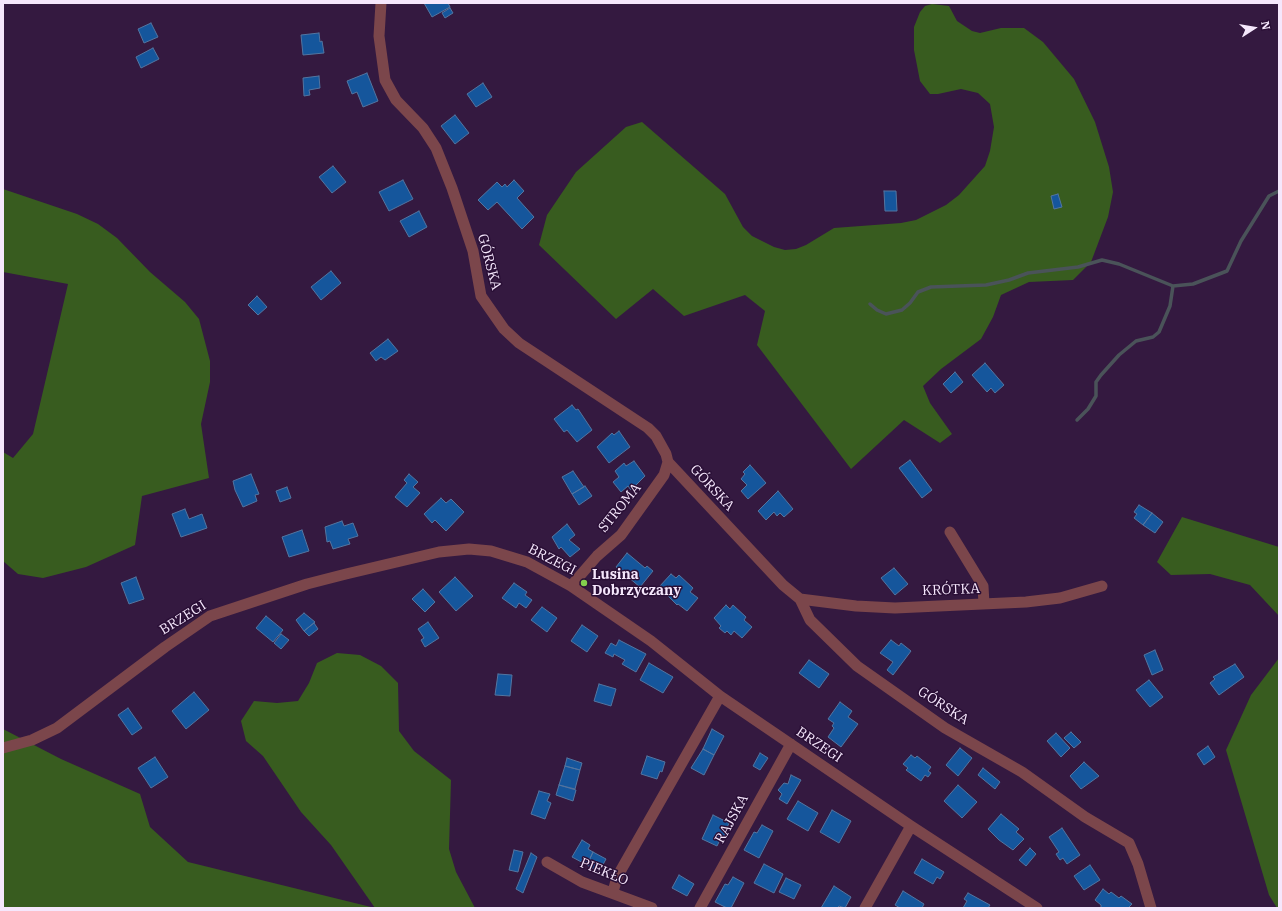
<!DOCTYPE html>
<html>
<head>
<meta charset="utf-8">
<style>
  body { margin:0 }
  #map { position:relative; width:1282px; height:911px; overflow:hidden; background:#341940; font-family:"IBM Plex Serif",serif }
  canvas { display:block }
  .frame { position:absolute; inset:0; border:4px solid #f5e7fc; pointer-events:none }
  .north { position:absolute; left:1234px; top:8px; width:40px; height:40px; -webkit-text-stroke:3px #2a0f36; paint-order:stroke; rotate:78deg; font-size:11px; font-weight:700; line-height:16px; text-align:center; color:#f5e7fc }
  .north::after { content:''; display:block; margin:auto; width:14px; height:18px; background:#f5e7fc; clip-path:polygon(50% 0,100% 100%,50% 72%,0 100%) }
</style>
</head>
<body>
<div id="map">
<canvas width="1282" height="911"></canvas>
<div class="frame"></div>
<div class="north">N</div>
</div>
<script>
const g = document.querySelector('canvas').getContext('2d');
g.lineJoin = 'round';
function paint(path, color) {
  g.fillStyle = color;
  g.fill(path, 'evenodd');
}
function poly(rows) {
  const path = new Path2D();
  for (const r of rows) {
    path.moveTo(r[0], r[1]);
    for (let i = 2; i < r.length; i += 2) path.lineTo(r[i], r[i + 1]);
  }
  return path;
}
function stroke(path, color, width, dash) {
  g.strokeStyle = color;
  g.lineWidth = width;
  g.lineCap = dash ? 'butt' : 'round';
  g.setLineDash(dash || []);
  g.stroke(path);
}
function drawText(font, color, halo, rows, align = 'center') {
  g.font = font + ' "IBM Plex Serif",serif';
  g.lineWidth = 3;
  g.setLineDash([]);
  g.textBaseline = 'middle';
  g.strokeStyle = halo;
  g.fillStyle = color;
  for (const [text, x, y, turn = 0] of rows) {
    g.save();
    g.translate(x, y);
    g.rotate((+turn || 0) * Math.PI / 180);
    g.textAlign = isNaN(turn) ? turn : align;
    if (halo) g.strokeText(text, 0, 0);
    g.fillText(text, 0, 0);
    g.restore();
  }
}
const forest = poly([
  [932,4,949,6,957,21,972,31,980,33,1001,28,1024,28,1043,42,1074,79,1095,122,1109,167,1113,192,1108,217,1091,262,1073,280,1029,282,1001,295,993,317,981,339,941,369,923,386,930,403,952,434,940,443,904,420,851,469,757,345,765,311,745,295,684,316,653,289,616,319,539,245,547,215,576,172,626,127,642,122,725,194,743,227,752,236,774,247,785,250,796,249,806,245,834,228,901,223,916,220,946,205,959,195,985,166,990,151,994,127,990,104,978,93,961,89,938,94,930,94,920,81,914,50,914,27,920,12,925,6],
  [3,189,77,214,98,224,117,238,150,272,185,302,199,319,210,361,210,382,201,424,209,478,142,496,135,545,86,567,43,578,18,574,3,561,3,452,13,458,33,434,68,284,3,272],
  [1182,517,1279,547,1279,616,1250,585,1210,574,1171,575,1157,562],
  [337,653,360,655,381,666,398,683,399,731,414,751,451,780,449,849,456,872,475,908,3,908,3,729,61,759,140,794,150,827,188,862,375,908,331,845,301,812,263,756,246,741,241,721,254,701,277,703,298,701,309,683,317,663],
  [1279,658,1279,908,1277,908,1269,895,1226,750,1251,695]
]);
const stream = poly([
  [870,304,877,310,886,314,902,310,910,303,918,292,931,287,986,285,1009,280,1028,273,1078,267,1102,260,1119,264,1173,286,1193,284,1227,271,1241,241,1269,196,1279,191],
  [1077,420,1088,409,1096,396,1096,382,1101,375,1119,355,1136,341,1153,337,1159,332,1170,306,1173,286]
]);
const building = poly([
  [424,3,448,3,450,7,432,17,424,3],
  [450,8,453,13,445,18,442,13,450,8],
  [151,23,158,37,144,43,138,29,151,23],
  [319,33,320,42,322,41,324,53,303,55,301,35,319,33],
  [153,48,159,59,141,68,136,57,153,48],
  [367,73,378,101,363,107,357,92,352,94,347,81,367,73],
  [319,76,320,88,309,90,310,95,304,96,303,78,319,76],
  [483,83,492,97,476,107,467,94,483,83],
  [455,115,469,133,455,144,441,126,455,115],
  [333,166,346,182,332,193,319,177,333,166],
  [403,180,413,199,389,211,379,192,403,180],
  [514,180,524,191,517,198,534,217,522,229,497,202,488,210,478,200,497,182,502,187,505,184,507,187,514,180],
  [884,191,896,191,897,211,885,211,884,191],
  [1058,194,1062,207,1054,209,1051,196,1058,194],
  [419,211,427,227,409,237,400,221,419,211],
  [331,271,341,283,321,300,311,287,331,271],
  [257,296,267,307,258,315,248,305,257,296],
  [388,339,398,351,385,360,381,357,376,361,370,353,388,339],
  [985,363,1004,385,995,393,991,388,987,392,972,375,985,363],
  [955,372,963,382,951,393,943,384,955,372],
  [572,405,576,410,578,409,592,430,577,442,567,430,564,432,554,419,572,405],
  [619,431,630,447,609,463,597,447,612,433,614,435,619,431],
  [910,460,932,490,922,498,899,468,910,460],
  [634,461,645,476,631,490,628,486,621,492,613,482,619,477,615,471,624,463,626,466,634,461],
  [750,465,766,483,748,499,741,491,747,485,741,479,745,474,743,472,750,465],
  [573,471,584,487,572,494,562,477,573,471],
  [251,474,259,494,255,495,257,501,243,507,235,490,233,481,251,474],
  [409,474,418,482,413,487,420,493,407,507,395,497,407,483,404,480,409,474],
  [585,486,592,496,579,505,572,494,585,486],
  [287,487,291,498,280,502,276,491,287,487],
  [778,491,793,509,784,517,780,513,777,516,774,512,766,520,758,511,778,491],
  [441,498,446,503,451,499,464,512,446,531,435,520,432,523,424,514,441,498],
  [1139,505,1152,513,1143,525,1134,518,1137,514,1134,512,1139,505],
  [185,509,189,519,202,514,207,528,181,537,172,514,185,509],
  [1152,513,1163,522,1155,533,1143,525,1152,513],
  [342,521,344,526,353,523,358,536,348,539,350,544,333,549,330,541,327,542,325,527,342,521],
  [567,524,575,535,569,540,580,549,570,557,561,547,559,549,552,537,567,524],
  [302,530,309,551,289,557,282,537,302,530],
  [627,553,645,568,647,566,653,571,640,587,616,567,627,553],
  [894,568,908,584,895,595,881,578,894,568],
  [671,574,676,578,679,575,693,588,690,592,698,598,687,611,678,604,677,605,659,587,671,574],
  [136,577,144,599,129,604,121,583,136,577],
  [455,577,473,596,456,611,439,592,455,577],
  [514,583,527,592,525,595,532,600,526,608,519,603,516,608,502,598,514,583],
  [423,589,435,602,425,612,412,599,423,589],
  [726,605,730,609,733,605,746,617,744,620,752,627,742,638,734,631,731,635,727,631,725,633,719,628,721,626,714,618,726,605],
  [542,607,557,618,547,632,531,620,542,607],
  [304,613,315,622,304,631,296,620,304,613],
  [266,616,283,630,273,642,256,628,266,616],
  [428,622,439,638,425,647,421,640,424,638,418,629,428,622],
  [314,623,318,629,309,636,304,631,314,623],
  [582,625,598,636,587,652,571,641,582,625],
  [281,634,289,640,281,649,274,643,281,634],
  [619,640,646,654,636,672,622,664,625,660,614,654,613,657,605,653,611,643,616,646,619,640],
  [891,640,899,646,901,643,911,651,893,675,887,670,893,662,880,653,891,640],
  [1155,650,1163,670,1152,675,1144,655,1155,650],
  [809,660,829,674,819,688,799,673,809,660],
  [649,663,673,677,663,693,640,680,649,663],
  [1235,664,1244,677,1219,695,1210,683,1215,679,1213,677,1235,664],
  [498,674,512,675,510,696,495,695,498,674],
  [1149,680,1163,697,1150,707,1136,690,1149,680],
  [599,684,616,689,611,706,594,701,599,684],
  [194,692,209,710,186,729,172,711,194,692],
  [840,702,852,711,848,717,858,724,841,747,828,737,834,728,832,726,834,723,828,719,840,702],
  [128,708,142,728,132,735,118,715,128,708],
  [712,729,724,736,714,755,703,749,712,729],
  [1071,732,1081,742,1074,748,1064,738,1071,732],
  [1056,733,1070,748,1061,757,1047,741,1056,733],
  [1208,746,1215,757,1204,765,1197,754,1208,746],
  [960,748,972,758,958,776,946,765,960,748],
  [703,749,714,755,704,775,691,768,703,749],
  [760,753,768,758,760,770,753,766,760,753],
  [911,755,915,758,917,756,931,767,928,771,931,773,928,777,925,775,921,781,906,770,908,768,903,764,911,755],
  [647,756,665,762,662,772,660,771,657,779,641,774,647,756],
  [155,757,168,777,151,788,138,768,155,757],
  [567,758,582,763,580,770,565,766,567,758],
  [1084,762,1099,776,1081,789,1070,776,1084,762],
  [565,766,580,770,575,789,559,785,565,766],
  [983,768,1000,782,995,789,978,775,983,768],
  [791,775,801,780,787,804,779,799,782,794,778,790,784,783,788,784,791,775],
  [559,785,576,790,573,801,556,795,559,785],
  [958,785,977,802,962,818,944,801,958,785],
  [539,791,550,794,547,801,551,803,545,819,531,814,539,791],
  [798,801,818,813,808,831,787,819,798,801],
  [832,810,851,821,839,843,820,832,832,810],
  [1001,814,1019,829,1016,832,1024,839,1013,850,999,840,988,829,1001,814],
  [713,815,729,823,726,830,727,831,724,837,722,836,717,846,702,839,713,815],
  [762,825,773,831,759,858,744,850,754,832,757,833,762,825],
  [1062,828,1080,855,1067,864,1063,858,1060,860,1056,854,1059,852,1049,837,1062,828],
  [582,840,590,845,588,849,593,852,587,865,572,857,582,840],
  [1030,848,1036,854,1026,866,1019,860,1030,848],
  [514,850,523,852,518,872,509,870,514,850],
  [593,852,606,859,599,872,587,865,593,852],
  [531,853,537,857,523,893,516,889,531,853],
  [922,859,944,872,940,879,937,877,933,884,914,873,922,859],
  [764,864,783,874,774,893,754,883,764,864],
  [1090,865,1100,880,1084,890,1074,876,1090,865],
  [679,875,694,884,687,896,672,888,679,875],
  [733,877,744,883,731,908,727,908,715,902,725,884,728,885,733,877],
  [786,878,801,885,794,899,779,892,786,878],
  [834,886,851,897,845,908,839,906,837,908,821,908,834,886],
  [1103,889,1109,894,1111,892,1119,898,1121,896,1132,904,1128,908,1101,908,1101,905,1095,900,1103,889],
  [903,891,924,904,922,908,900,908,895,905,903,891],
  [968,893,990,905,988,908,963,908,967,901,964,899,968,893]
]);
const minor = poly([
  [381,3,379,36,385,80,396,100,423,128,436,148,452,188,473,251,481,296,504,329,519,343,648,428,656,436,666,454,668,462,783,585,800,599,810,620,857,666,945,728,1022,772,1085,817,1129,843,1138,864,1151,908],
  [950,532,983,586,984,604],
  [571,586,597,556,621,535,664,475,668,462],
  [800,599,856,606,895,608,1026,602,1060,598,1102,586],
  [3,748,32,740,57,728,165,647,210,616,307,584,346,574,439,552,469,549,491,551,527,562,571,586,651,641,720,696,911,826,1037,908],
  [547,862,582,882,652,908],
  [613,892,617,877,720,696],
  [700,908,791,744],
  [865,908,911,826]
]);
const markers = [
  [584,583,4,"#84cf4d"]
];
const streetNames = [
  ["GÓRSKA",489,262,75],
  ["GÓRSKA",712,488,47],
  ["STROMA",620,508,-51],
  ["BRZEGI",552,560,27],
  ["KRÓTKA",951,590,-2],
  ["BRZEGI",183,618,-32],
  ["GÓRSKA",943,706,33],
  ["BRZEGI",819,745,34],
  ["RAJSKA",732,819,-61],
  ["PIEKŁO",604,872,22]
];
const poiNames = [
  ["Lusina",592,575],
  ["Dobrzyczany",592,591]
];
paint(forest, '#385c1f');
stroke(stream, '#4a5359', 3.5);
paint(building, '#15569c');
stroke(building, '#5375a0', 1);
stroke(minor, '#7b464b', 11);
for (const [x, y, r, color] of markers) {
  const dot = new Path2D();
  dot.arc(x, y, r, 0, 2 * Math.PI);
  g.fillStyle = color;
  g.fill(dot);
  stroke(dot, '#2a0f36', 1.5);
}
drawText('14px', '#f5e7fc', '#2a0f36', streetNames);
drawText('bold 14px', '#f5e7fc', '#2a0f36', poiNames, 'left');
</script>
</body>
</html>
